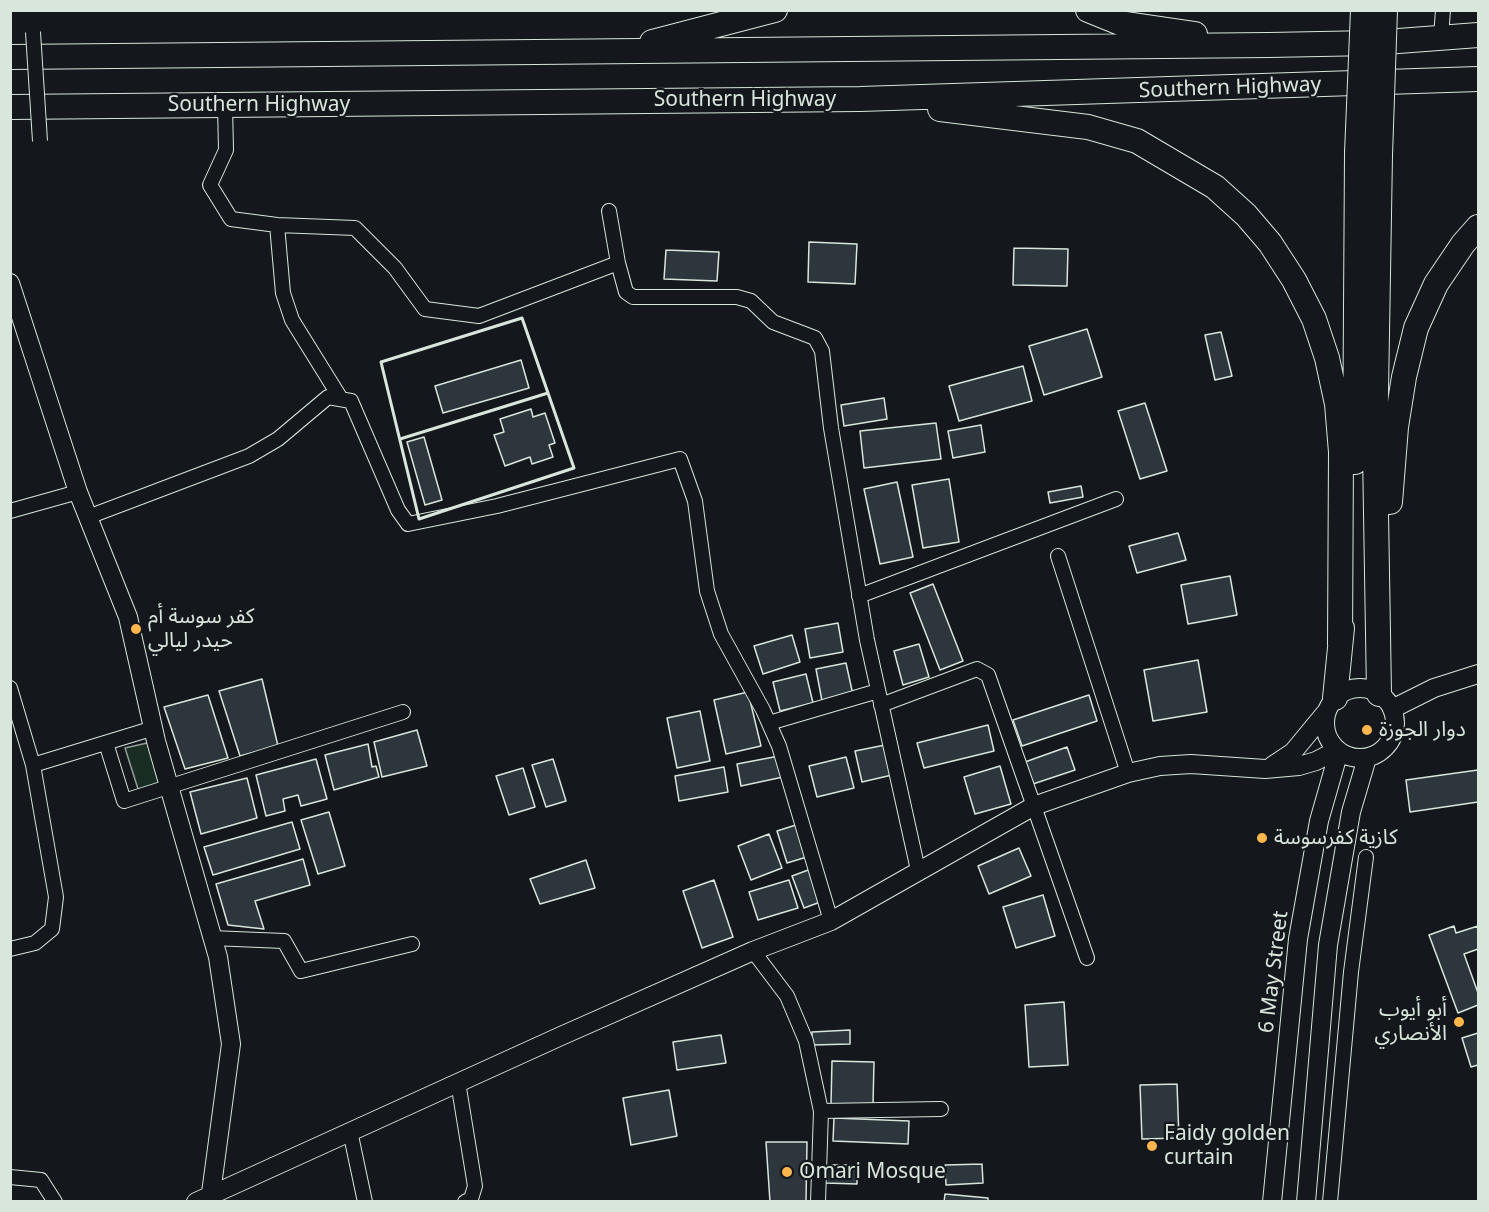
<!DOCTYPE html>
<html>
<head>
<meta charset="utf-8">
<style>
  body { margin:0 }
  #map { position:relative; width:1489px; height:1212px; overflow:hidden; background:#14181c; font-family:"Noto Sans",sans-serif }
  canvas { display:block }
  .frame { position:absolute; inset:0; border:12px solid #d8e6dc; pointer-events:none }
</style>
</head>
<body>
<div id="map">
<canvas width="1489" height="1212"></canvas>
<div class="frame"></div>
</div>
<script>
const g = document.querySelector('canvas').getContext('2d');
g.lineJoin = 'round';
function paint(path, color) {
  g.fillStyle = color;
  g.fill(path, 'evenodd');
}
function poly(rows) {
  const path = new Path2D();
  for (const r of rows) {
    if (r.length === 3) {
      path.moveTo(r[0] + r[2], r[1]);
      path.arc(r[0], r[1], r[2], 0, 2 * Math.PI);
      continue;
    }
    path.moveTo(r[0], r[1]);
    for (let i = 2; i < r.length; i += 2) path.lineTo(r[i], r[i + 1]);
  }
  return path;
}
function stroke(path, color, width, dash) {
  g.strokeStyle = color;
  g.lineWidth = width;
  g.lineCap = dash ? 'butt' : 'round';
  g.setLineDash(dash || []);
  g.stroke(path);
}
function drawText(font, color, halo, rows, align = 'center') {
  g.font = font + ' "Noto Sans","Noto Sans Arabic",sans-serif';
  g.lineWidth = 4.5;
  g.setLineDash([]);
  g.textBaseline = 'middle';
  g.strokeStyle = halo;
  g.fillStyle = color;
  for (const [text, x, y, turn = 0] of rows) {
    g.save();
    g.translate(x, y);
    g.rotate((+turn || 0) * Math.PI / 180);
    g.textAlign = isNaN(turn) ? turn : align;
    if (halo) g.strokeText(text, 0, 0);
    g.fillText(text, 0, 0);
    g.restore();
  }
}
const green = poly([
  [156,741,167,782,139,792,125,748,156,741]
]);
const building = poly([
  [809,242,857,244,855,284,808,282,809,242],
  [1014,248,1068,249,1067,286,1013,285,1014,248],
  [666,250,719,252,717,281,664,279,666,250],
  [1087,329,1102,377,1044,395,1029,346,1087,329],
  [1221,332,1232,376,1215,380,1205,335,1221,332],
  [521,360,529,388,443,413,435,386,521,360],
  [1023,366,1032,401,959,421,949,386,1023,366],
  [884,398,887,419,844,426,841,405,884,398],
  [1145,403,1167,471,1140,479,1118,411,1145,403],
  [531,409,533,417,545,413,555,443,549,445,553,457,532,464,530,457,505,466,494,435,504,432,500,419,531,409],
  [936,423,941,459,864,468,860,431,936,423],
  [981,425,985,452,953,458,948,431,981,425],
  [424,437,442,500,425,505,407,442,424,437],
  [949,479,959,542,923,548,912,485,949,479],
  [897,482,913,557,880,564,864,489,897,482],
  [1081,486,1083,497,1050,503,1048,492,1081,486],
  [1178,533,1186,560,1137,573,1129,546,1178,533],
  [1230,576,1237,615,1188,624,1181,585,1230,576],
  [933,584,963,661,940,670,910,593,933,584],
  [838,623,843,652,810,658,805,629,838,623],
  [792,635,800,662,763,674,754,646,792,635],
  [919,644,929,677,903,685,894,651,919,644],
  [1198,660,1207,712,1153,721,1144,670,1198,660],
  [846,663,853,695,822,701,816,669,846,663],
  [806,674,813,703,780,711,773,682,806,674],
  [262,679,278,746,240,756,219,691,262,679],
  [748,692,761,746,726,754,714,700,748,692],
  [208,695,228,758,185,769,164,707,208,695],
  [1089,695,1097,721,1022,746,1013,720,1089,695],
  [700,711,710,761,677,768,667,718,700,711],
  [988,725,994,751,924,768,917,743,988,725],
  [417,730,427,766,382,777,374,742,417,730],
  [368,744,372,767,376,766,379,777,334,790,325,755,368,744],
  [885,745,892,775,862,782,855,751,885,745],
  [1067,747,1075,770,1033,784,1025,762,1067,747],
  [779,756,783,777,741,786,737,764,779,756],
  [846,757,854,788,817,797,809,766,846,757],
  [316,759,327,799,301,806,298,795,283,799,285,811,266,816,256,775,316,759],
  [553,759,566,801,546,807,532,765,553,759],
  [1000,766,1011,804,975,814,964,777,1000,766],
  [724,767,728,792,679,801,675,776,724,767],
  [523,768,535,807,509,815,496,776,523,768],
  [1478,770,1478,802,1410,812,1406,780,1478,770],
  [247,778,257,818,201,834,190,792,247,778],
  [329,812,345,866,318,874,301,820,329,812],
  [292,822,300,849,213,875,204,847,292,822],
  [799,824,810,856,787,863,777,831,799,824],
  [769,834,782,868,751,880,738,846,769,834],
  [1019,848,1031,876,989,894,978,866,1019,848],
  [303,859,310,885,255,901,264,929,228,925,216,884,303,859],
  [586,860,595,888,540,904,530,879,586,860],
  [811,869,823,901,804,908,792,876,811,869],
  [714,880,733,937,702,948,683,891,714,880],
  [789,880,798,908,758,920,749,892,789,880],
  [1043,895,1055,936,1016,948,1003,907,1043,895],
  [1454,926,1456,933,1478,926,1478,949,1464,954,1478,993,1478,1005,1458,1013,1429,935,1454,926],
  [1064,1002,1068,1065,1029,1067,1025,1005,1064,1002],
  [850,1030,850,1044,812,1045,812,1032,850,1030],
  [1478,1033,1478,1065,1471,1067,1462,1038,1478,1033],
  [721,1035,726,1063,677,1070,673,1042,721,1035],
  [832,1061,874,1062,873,1105,831,1104,832,1061],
  [1177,1084,1179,1138,1142,1139,1140,1085,1177,1084],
  [669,1090,677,1136,631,1145,623,1098,669,1090],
  [834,1118,909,1121,908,1144,833,1141,834,1118],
  [766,1142,807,1142,806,1202,770,1202,766,1142],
  [982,1164,983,1183,946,1185,945,1165,982,1164],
  [825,1165,857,1165,857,1184,825,1183,825,1165],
  [945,1194,988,1198,988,1202,944,1202,945,1194]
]);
const street = poly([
  [1441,37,1443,10],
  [225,105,226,150,210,185,231,219,277,225,355,228,395,268,425,309,479,316,618,263,609,211],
  [277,225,283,293,292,320,341,399],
  [618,263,626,292,633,297,737,297,751,301,773,322,815,338,822,351,831,428,867,640,918,870],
  [10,511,78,492],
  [88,517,249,456,278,439,328,397,351,401,398,510,408,524,497,506,680,459,695,501,707,591,721,634,763,710,779,746,831,921],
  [1058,556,1128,773],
  [859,596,1116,499],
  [10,688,33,765,56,897,52,929,35,943,10,949],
  [881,705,977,669,988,675,1087,958],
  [769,723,878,691],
  [106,743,124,801,403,712],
  [33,765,154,728],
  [211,938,284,941,301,971,412,944],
  [753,951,787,996,806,1041,821,1111,818,1202],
  [458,1082,475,1186,471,1199,465,1202],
  [821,1111,941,1109],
  [350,1131,365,1202],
  [10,1177,41,1180,55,1202],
  [1330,1202,1351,972,1366,857]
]);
const secondary = poly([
  [10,283,78,492,128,617,156,741,218,957,231,1044,211,1193],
  [1360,723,35],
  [1392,709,1434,688,1478,674],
  [1272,766,1293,752,1326,712],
  [196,1202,561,1036,753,951,831,921,1034,806,1128,773,1160,766,1191,764,1265,769,1299,766,1316,761,1337,750],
  [1272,1202,1298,939,1319,821,1339,751],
  [1306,1202,1328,945,1351,812,1367,758]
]);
const highway = poly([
  [1088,10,1120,23,1195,34],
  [652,42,775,10],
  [10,57,1269,45,1372,43,1478,35],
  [10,107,860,99,1478,79],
  [940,109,1088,127,1137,141,1215,187,1246,215,1270,243,1294,280,1314,319,1327,358,1337,404,1341,452,1340,644],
  [1355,462,1357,153],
  [1390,502,1396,427,1404,377,1416,328,1436,284,1463,244,1478,227],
  [1379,694,1375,452,1380,155],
  [1335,698,1342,628]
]);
const streetBridge = poly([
  [33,32,40,141]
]);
const highwayBridge = poly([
  [1357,153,1363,10],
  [1380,155,1385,10]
]);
const wall = poly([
  [522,318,574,468,419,519,381,362,522,318],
  [400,439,548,393]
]);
const markers = [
  [136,629,6,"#ffb74d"],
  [1367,730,6,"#ffb74d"],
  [1262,838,6,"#ffb74d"],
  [1459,1022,6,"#ffb74d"],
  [1152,1146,6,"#ffb74d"],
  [787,1172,6,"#ffb74d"]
];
const streetNames = [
  ["Southern Highway",1230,88,-2],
  ["Southern Highway",745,100],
  ["Southern Highway",259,105],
  ["6 May Street",1274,972,-83]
];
const poiNames = [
  ["كفر سوسة أم",148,617],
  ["حيدر ليالي",148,641],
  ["دوار الجوزة",1379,730],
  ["كازية كفرسوسة",1274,838],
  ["أبو أيوب",1447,1010,"right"],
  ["الأنصاري",1447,1034,"right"],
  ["Faidy golden",1164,1134],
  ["curtain",1164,1158],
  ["Omari Mosque",799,1172]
];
paint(green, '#1a2d24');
stroke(green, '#939e99', 1.5);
paint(building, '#2c363c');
stroke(building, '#d8e6dc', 1.5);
stroke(street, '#d8e6dc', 16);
stroke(secondary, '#d8e6dc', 20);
stroke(highway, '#d8e6dc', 26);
stroke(street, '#14181c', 14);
stroke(secondary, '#14181c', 18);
stroke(highway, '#14181c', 24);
stroke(streetBridge, '#d8e6dc', 16, []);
stroke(highwayBridge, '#d8e6dc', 26, []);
stroke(streetBridge, '#14181c', 14);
stroke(highwayBridge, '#14181c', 24);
stroke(wall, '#d8e6dc', 3);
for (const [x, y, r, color] of markers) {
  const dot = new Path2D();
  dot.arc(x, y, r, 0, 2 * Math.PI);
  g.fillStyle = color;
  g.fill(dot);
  stroke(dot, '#14181c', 2);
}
drawText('21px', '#d8e6dc', '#14181c', streetNames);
drawText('21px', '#d8e6dc', '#14181c', poiNames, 'left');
</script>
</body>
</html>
